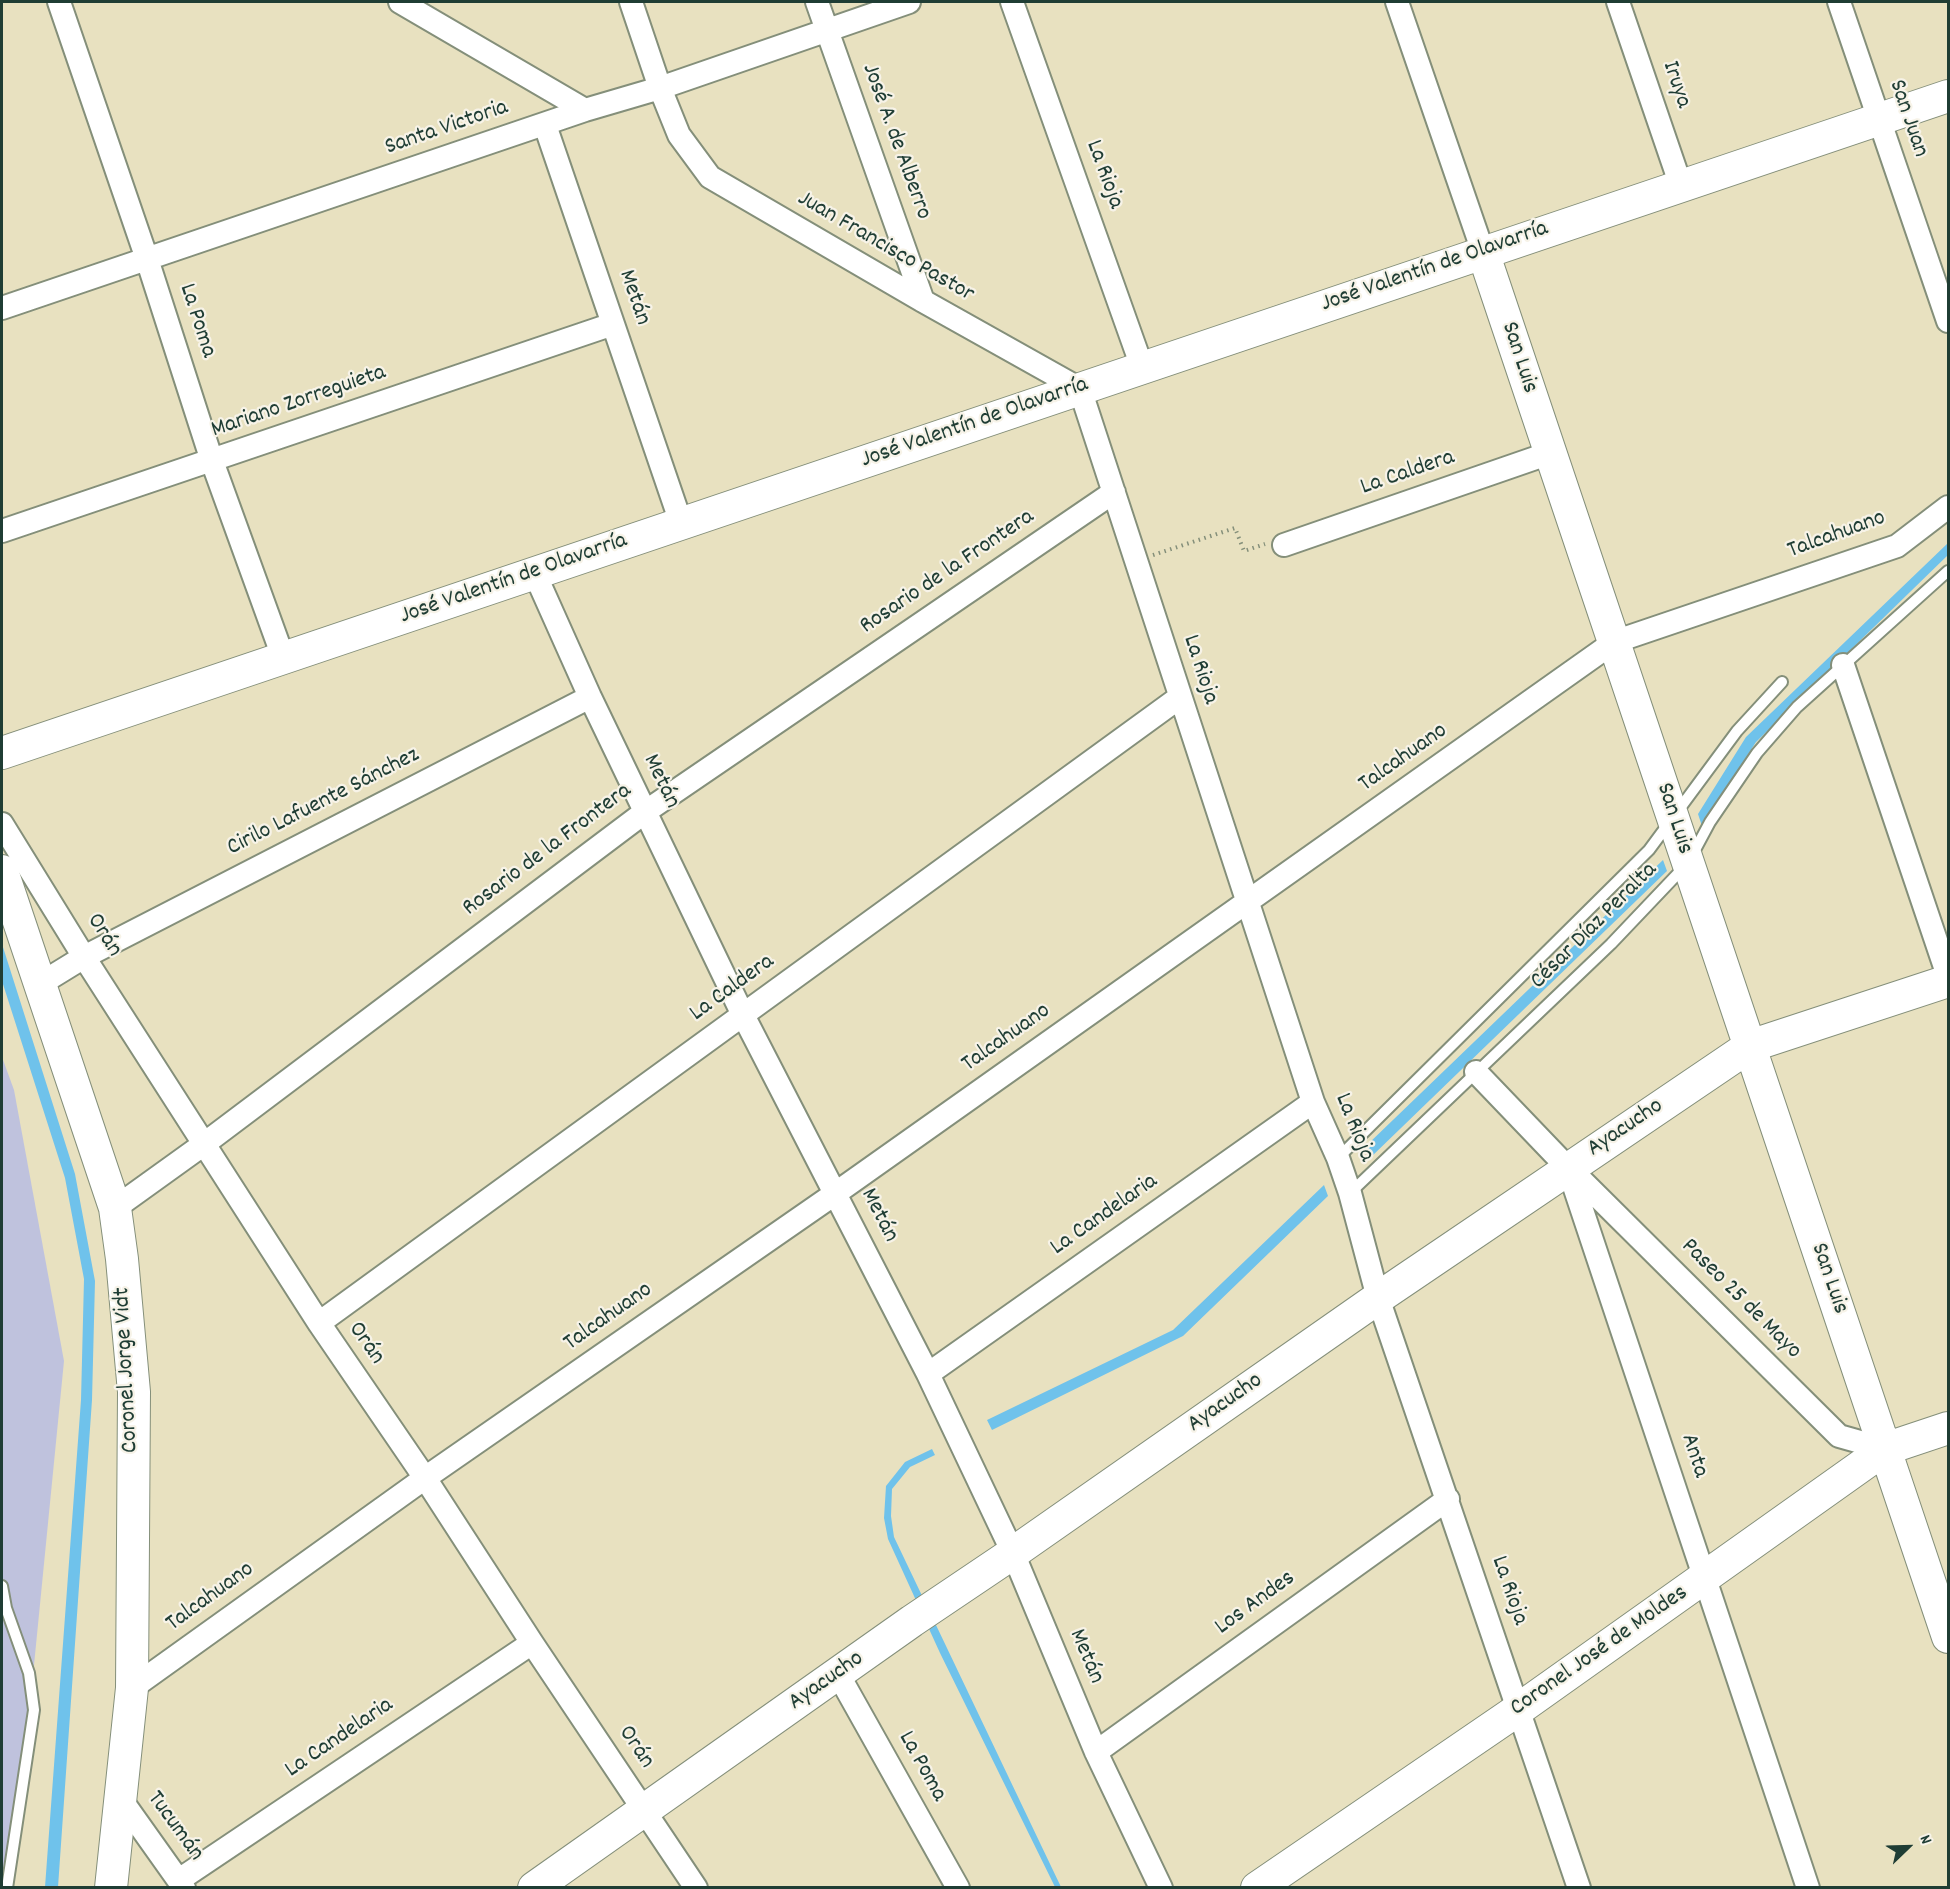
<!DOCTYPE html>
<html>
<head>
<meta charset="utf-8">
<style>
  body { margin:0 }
  #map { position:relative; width:1950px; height:1889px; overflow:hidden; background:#e8e1c0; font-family:Dekko,sans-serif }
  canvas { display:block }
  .frame { position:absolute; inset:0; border:3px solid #1f3d34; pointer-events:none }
  .north { position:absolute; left:1878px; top:1817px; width:60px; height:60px; -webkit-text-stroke:4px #f7f3e8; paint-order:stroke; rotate:67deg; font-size:16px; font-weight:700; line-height:24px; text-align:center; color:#1f3d34 }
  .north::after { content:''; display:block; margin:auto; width:21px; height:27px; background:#1f3d34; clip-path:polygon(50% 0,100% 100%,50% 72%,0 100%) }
</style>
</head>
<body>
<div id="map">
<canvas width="1950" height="1889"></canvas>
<div class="frame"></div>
<div class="north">N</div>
</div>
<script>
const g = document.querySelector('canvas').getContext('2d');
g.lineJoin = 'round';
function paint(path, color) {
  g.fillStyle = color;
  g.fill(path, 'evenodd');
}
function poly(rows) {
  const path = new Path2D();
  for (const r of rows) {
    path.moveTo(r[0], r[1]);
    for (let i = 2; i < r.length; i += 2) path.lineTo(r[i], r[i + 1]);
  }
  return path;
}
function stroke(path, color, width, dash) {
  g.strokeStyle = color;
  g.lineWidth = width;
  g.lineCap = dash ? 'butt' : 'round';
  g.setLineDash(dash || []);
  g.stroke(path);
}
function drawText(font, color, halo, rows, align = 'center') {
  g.font = font + ' Dekko,sans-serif';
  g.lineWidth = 4.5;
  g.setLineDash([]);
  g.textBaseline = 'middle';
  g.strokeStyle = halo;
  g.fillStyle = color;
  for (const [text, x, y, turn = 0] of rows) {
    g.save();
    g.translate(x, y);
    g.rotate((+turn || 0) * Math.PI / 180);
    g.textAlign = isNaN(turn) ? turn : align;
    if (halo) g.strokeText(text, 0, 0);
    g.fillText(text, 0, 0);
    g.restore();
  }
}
const industrial = poly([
  [2,1057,14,1090,64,1361,12,1888,2,1887]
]);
const water = poly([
  [1948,543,1948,555,1756,742,1702,826,1698,814,1746,737],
  [1663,860,1667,871,1371,1157,1367,1145],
  [2,944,75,1174,95,1281,92,1400,58,1887,45,1887,81,1400,84,1279,65,1178,2,981],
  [1324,1185,1328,1196,1183,1336,992,1430,987,1420,1173,1330],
  [932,1449,935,1455,910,1467,892,1489,891,1516,894,1537,1061,1887,1055,1887,940,1653,888,1539,884,1518,886,1486,905,1462]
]);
const path = poly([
  [1153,555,1235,528,1244,551,1265,544]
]);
const lane = poly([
  [1338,1158,1649,850,1737,731,1782,682],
  [1350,1193,1611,944,1688,863,1710,822,1757,753,1797,707,1948,571],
  [2,1586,6,1608,29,1673,34,1710,7,1888]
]);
const street = poly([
  [59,2,147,259,212,461,283,657],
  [400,2,585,110],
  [631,2,660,88,679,135,710,177,923,301,1080,389,1313,1102,1338,1158,1350,1193,1378,1298,1579,1888],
  [817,2,923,301],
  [1012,2,1142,367],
  [1397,2,1483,252],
  [1618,2,1681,186],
  [1839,2,1948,321],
  [545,125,681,523],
  [2,308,585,110,660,88,909,2],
  [2,531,613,324],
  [1284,545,1550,453],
  [535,574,590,697,743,1015,928,1374,1013,1553,1096,1752,1161,1888],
  [1843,665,1948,976],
  [2,824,84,957,319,1323,425,1478,532,1643,696,1888],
  [40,984,84,957,590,697],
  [1476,1072,1568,1168,1808,1888],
  [1572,1171,1839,1436,1885,1449],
  [115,1208,204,1144,645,812,1114,492],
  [319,1323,1180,697],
  [928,1374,1313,1102],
  [838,1674,958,1888],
  [132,1688,425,1478,836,1193,1614,642,1897,546,1948,507],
  [1096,1752,1448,1499],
  [120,1798,184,1888],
  [179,1880,532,1643]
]);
const secondary = poly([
  [1483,252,1948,1637],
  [2,753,1948,96],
  [2,871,115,1208,122,1259,134,1392,132,1688,111,1888],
  [534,1888,912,1621,1013,1553,1378,1298,1750,1046,1948,981],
  [1257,1888,1519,1709,1885,1449,1948,1428]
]);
const streetNames = [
  ["Iruya",1675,85,71],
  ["San Juan",1907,119,71],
  ["Santa Victoria",447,129,-19],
  ["José A. de Alberro",895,142,70],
  ["La Rioja",1103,175,70],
  ["Juan Francisco Pastor",885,248,30],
  ["José Valentín de Olavarría",1435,268,-19],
  ["Metán",633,298,71],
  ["La Poma",196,321,72],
  ["San Luis",1518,358,72],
  ["Mariano Zorreguieta",299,403,-19],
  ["José Valentín de Olavarría",975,424,-19],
  ["La Caldera",1408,474,-19],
  ["Talcahuano",1837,536,-20],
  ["Rosario de la Frontera",948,573,-34],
  ["José Valentín de Olavarría",514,580,-19],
  ["La Rioja",1199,670,72],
  ["Talcahuano",1404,759,-35],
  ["Metán",660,782,64],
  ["Cirilo Lafuente Sánchez",324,803,-27],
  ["San Luis",1673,819,72],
  ["Rosario de la Frontera",548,851,-37],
  ["César Díaz Peralta",1595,927,-45],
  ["Orán",103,936,58],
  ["La Caldera",733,989,-36],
  ["Talcahuano",1007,1039,-35],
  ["La Rioja",1353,1128,68],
  ["Ayacucho",1626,1129,-34],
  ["Metán",878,1216,63],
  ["La Candelaria",1105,1216,-35],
  ["San Luis",1828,1279,71],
  ["Paseo 25 de Mayo",1740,1300,45],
  ["Talcahuano",609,1318,-35],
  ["Orán",365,1344,55],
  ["Coronel Jorge Vidt",128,1370,-93],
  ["Ayacucho",1226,1404,-35],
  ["Anta",1693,1456,72],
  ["La Rioja",1508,1591,71],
  ["Talcahuano",211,1598,-36],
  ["Los Andes",1256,1604,-36],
  ["Coronel José de Moldes",1600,1652,-35],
  ["Metán",1085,1657,67],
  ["Ayacucho",827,1682,-35],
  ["La Candelaria",340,1739,-34],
  ["Orán",635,1748,56],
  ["La Poma",921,1767,61],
  ["Tucumán",174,1827,54]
];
paint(industrial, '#bfc2dd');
paint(water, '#6fc2eb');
stroke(lane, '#848f7a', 14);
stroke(street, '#848f7a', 26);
stroke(secondary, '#848f7a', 34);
stroke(path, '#848f7a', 4, [1.5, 4.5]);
stroke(lane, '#fff', 10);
stroke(street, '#fff', 22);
stroke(secondary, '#fff', 32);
drawText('24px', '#1f3d34', '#f7f3e8', streetNames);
</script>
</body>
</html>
